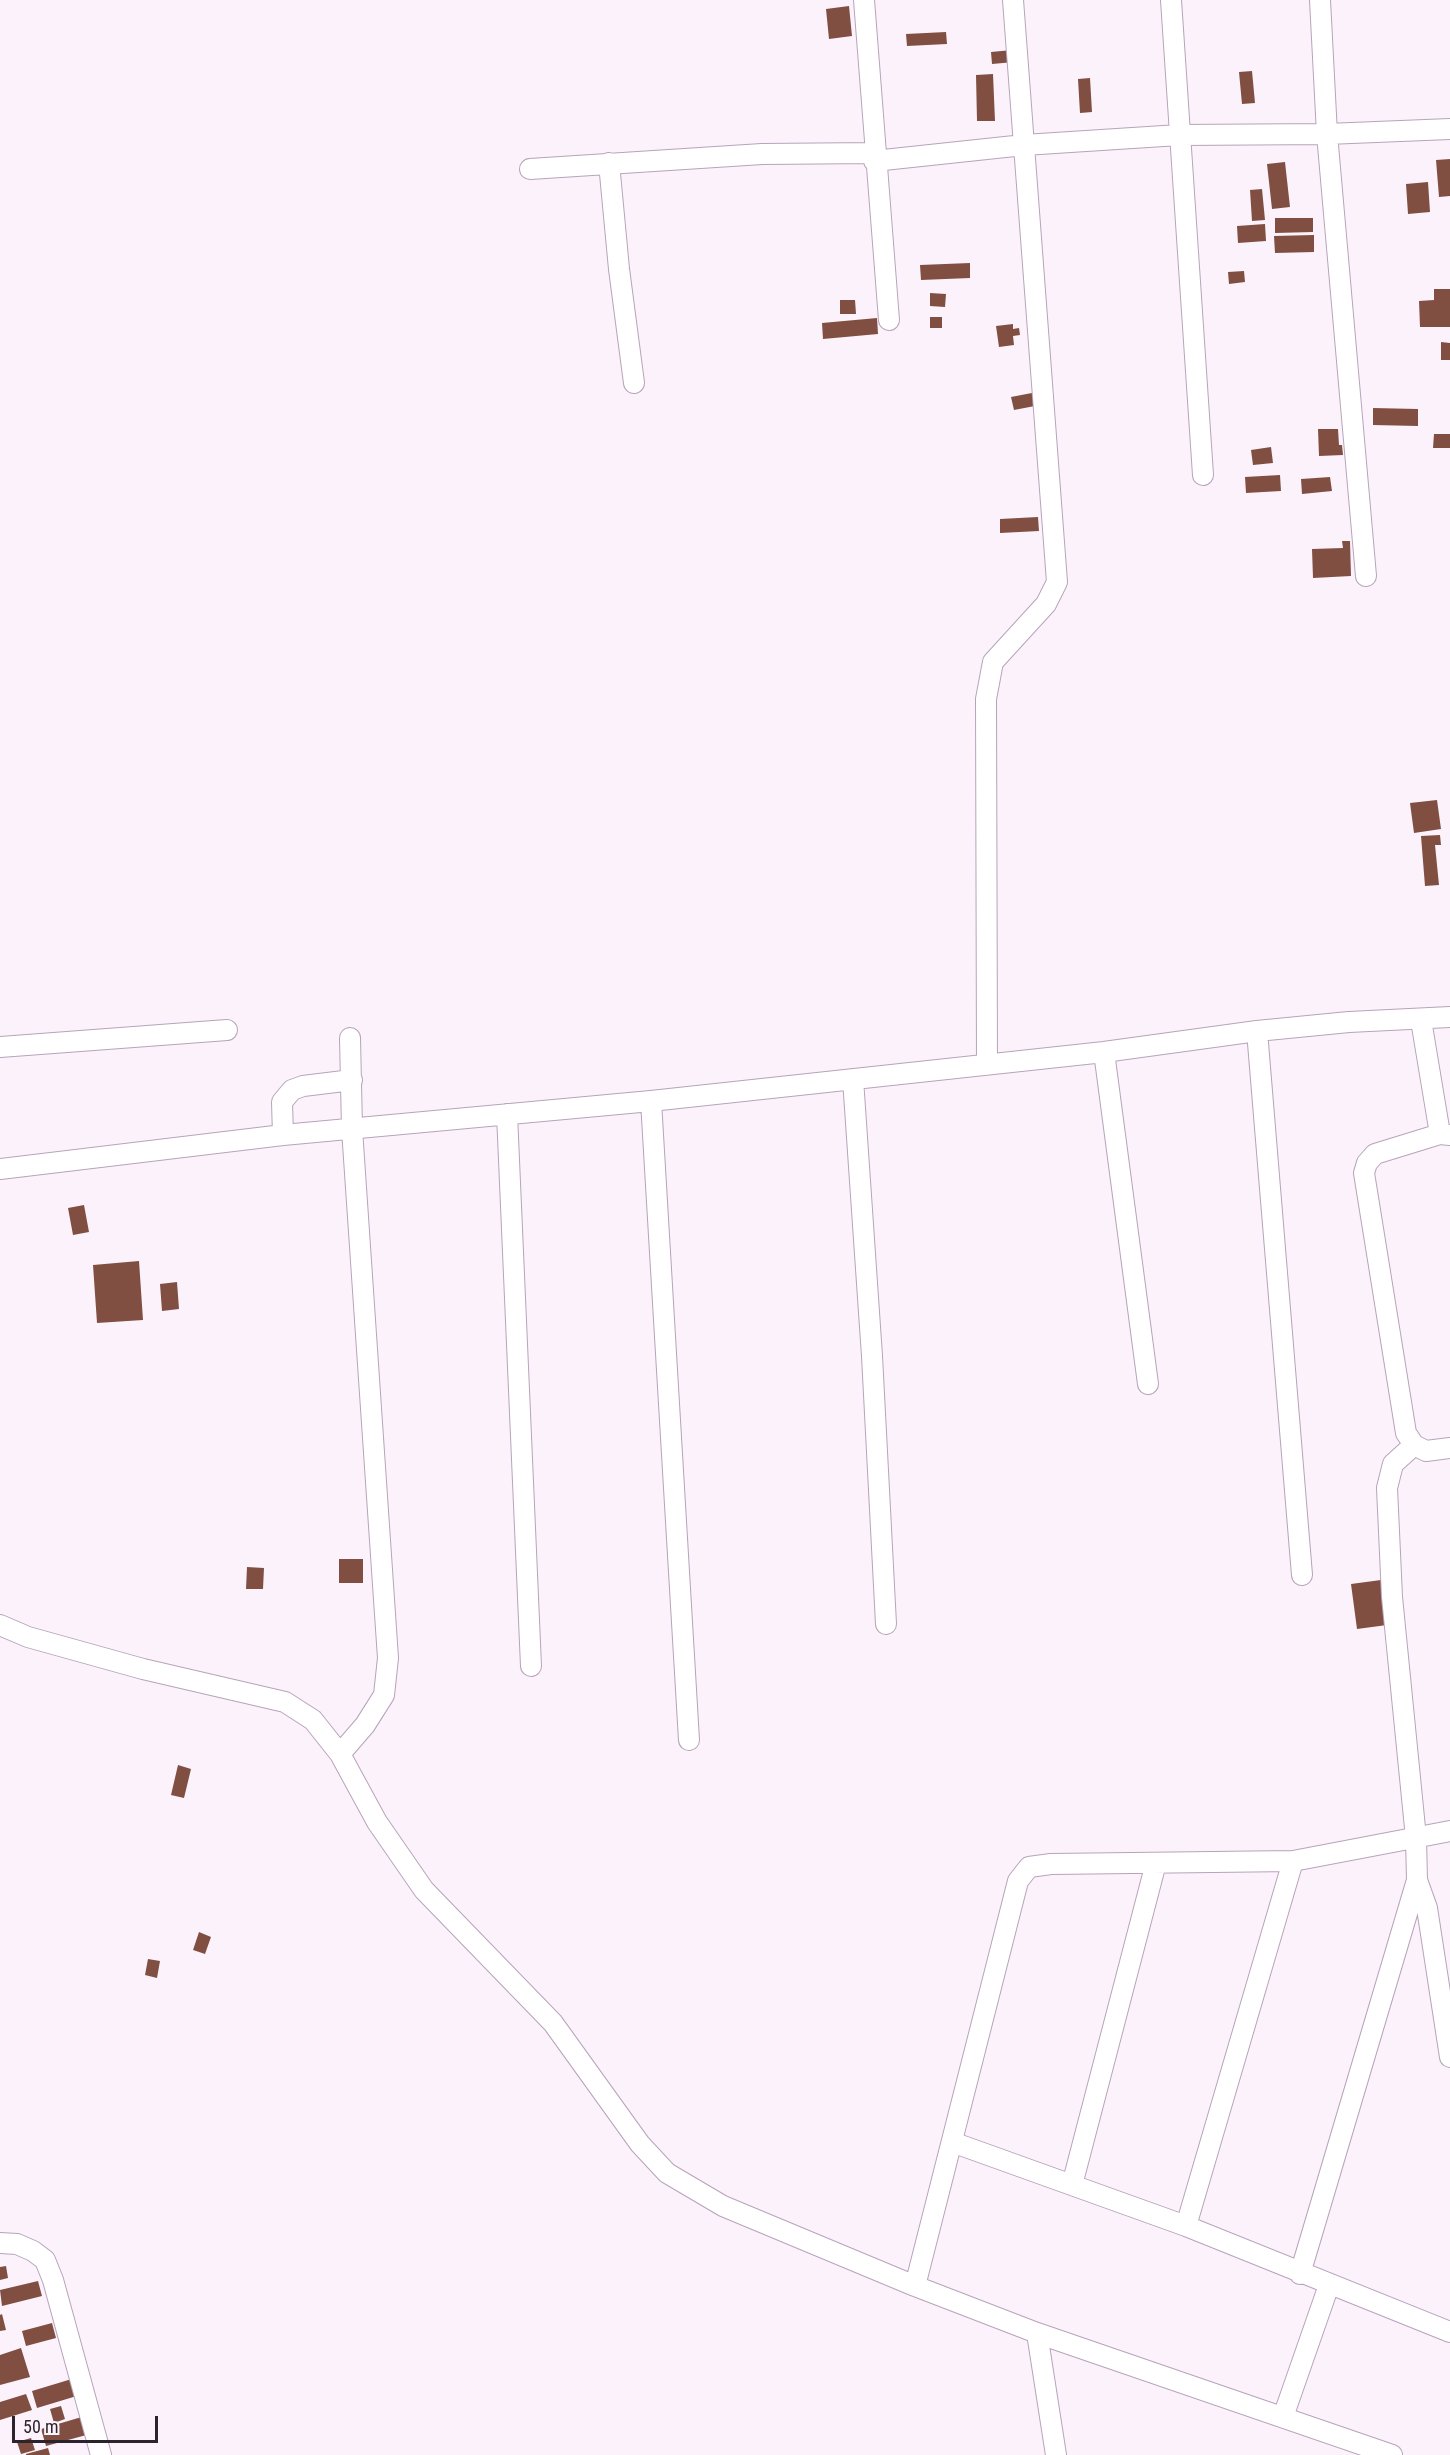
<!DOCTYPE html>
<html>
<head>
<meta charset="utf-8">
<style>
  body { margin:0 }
  #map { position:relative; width:1450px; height:2455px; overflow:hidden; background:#fbf2fc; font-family:"Roboto Condensed",sans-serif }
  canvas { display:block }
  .scale { position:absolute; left:12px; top:2416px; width:146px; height:27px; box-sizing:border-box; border:3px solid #2c242d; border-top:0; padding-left:8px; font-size:18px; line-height:21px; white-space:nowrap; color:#2c242d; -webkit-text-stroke:4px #fbf2fc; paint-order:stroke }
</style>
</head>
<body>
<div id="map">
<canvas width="1450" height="2455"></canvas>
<div class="scale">50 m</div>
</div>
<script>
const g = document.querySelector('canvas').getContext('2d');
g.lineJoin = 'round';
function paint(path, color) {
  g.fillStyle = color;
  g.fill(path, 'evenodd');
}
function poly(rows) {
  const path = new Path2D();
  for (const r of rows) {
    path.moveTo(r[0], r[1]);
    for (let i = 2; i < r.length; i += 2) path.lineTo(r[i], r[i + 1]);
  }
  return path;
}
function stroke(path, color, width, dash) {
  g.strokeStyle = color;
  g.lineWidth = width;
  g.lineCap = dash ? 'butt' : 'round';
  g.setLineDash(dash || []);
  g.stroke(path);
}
const building = poly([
  [849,6,852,36,829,39,826,9],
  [946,32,947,44,907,46,906,34],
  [1012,50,1014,62,992,64,991,52],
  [1252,71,1255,103,1242,104,1239,72],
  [993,74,995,121,977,121,976,75],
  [1090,78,1092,112,1080,113,1078,79],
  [1450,159,1450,196,1439,197,1436,160],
  [1285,162,1290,207,1272,209,1267,164],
  [1428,182,1430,212,1408,214,1406,184],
  [1262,189,1265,220,1252,221,1250,190],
  [1275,218,1313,218,1313,232,1275,233],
  [1265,224,1266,241,1238,243,1237,226],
  [1314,235,1314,252,1275,253,1274,236],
  [970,263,970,278,921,280,920,265],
  [1244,271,1245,282,1229,284,1228,272],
  [1434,289,1450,289,1450,327,1420,327,1419,301,1434,300],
  [930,293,946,294,945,307,930,306],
  [840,300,855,300,856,314,840,314],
  [930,317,942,317,942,328,930,328],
  [877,318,878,334,823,339,822,323],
  [1013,324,1013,329,1019,328,1020,335,1013,336,1014,345,999,347,996,326],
  [1441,342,1450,343,1450,360,1441,360],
  [1037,392,1040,405,1014,410,1011,397],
  [1373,408,1418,409,1418,426,1373,425],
  [1318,429,1338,429,1339,445,1342,445,1343,455,1319,456],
  [1434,434,1450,434,1450,448,1433,448],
  [1271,447,1273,463,1253,465,1251,450],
  [1280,475,1281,491,1246,493,1245,477],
  [1330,477,1332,491,1302,494,1301,479],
  [1038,517,1039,531,1000,533,1000,519],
  [1342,541,1350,541,1351,576,1313,578,1312,549,1343,548],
  [1437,800,1441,829,1414,833,1410,803],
  [1440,835,1441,845,1435,845,1439,885,1425,886,1421,836],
  [84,1205,89,1232,73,1235,68,1208],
  [139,1261,143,1320,97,1323,93,1265],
  [177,1282,179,1309,162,1311,160,1284],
  [339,1559,363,1559,363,1583,339,1583],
  [247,1567,264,1568,263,1589,246,1589],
  [1381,1580,1387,1625,1357,1629,1351,1584],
  [178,1765,191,1769,184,1798,171,1795],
  [199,1932,211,1937,205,1954,193,1950],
  [148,1959,160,1961,157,1978,145,1975],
  [6,2266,8,2278,0,2280,0,2267],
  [38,2281,42,2296,2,2306,0,2290],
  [2,2314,6,2330,0,2331,0,2315],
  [52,2323,56,2338,26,2346,22,2331],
  [21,2348,30,2377,0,2385,0,2355],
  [75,2378,80,2395,37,2408,32,2391],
  [26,2394,32,2410,0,2420,0,2402],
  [61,2406,65,2419,54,2423,50,2409],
  [85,2416,90,2434,46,2446,41,2429],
  [31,2438,35,2450,21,2454,17,2442],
  [48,2448,50,2455,26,2455,26,2454]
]);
const minor = poly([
  [864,0,889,320],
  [1171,0,1203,475],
  [1320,0,1327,134,1366,576],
  [874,161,1024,145,1179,135,1327,134,1450,129],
  [609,163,619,269,634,383],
  [530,169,762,154,874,153],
  [1421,1020,1440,1134],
  [1257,1031,1302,1575],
  [0,1047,227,1030],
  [1104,1052,1148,1384],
  [987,1064,986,699,993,662,1046,604,1057,582,1013,0],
  [853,1079,872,1356,886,1624],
  [651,1101,689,1740],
  [507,1114,531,1666],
  [283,1135,282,1102,292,1090,303,1086,352,1080],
  [1450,1135,1440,1134,1375,1154,1367,1163,1364,1173,1406,1433,1414,1445,1426,1451,1450,1448],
  [0,1169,283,1135,651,1101,1104,1052,1257,1031,1349,1022,1450,1017],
  [0,1625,28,1637,143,1669,285,1702,313,1720,340,1754,377,1822,424,1890,553,2023,640,2144,667,2173,723,2206,915,2286,1037,2333,1392,2455],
  [340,1754,365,1725,384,1695,388,1658,352,1129,350,1038],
  [1417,1880,1427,1908,1450,2057],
  [952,2142,1186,2226,1450,2332],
  [1072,2185,1156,1863],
  [1186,2226,1293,1861],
  [0,2243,17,2244,33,2251,45,2260,53,2280,101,2455],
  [1300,2274,1417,1880,1416,1838,1392,1597,1387,1488,1393,1464,1414,1445],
  [915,2286,1018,1881,1029,1867,1051,1864,1293,1861,1450,1831],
  [1037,2333,1056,2455],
  [1283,2417,1329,2285]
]);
paint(building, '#814f41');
stroke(minor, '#b8a3bb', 22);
stroke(minor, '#fff', 20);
</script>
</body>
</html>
